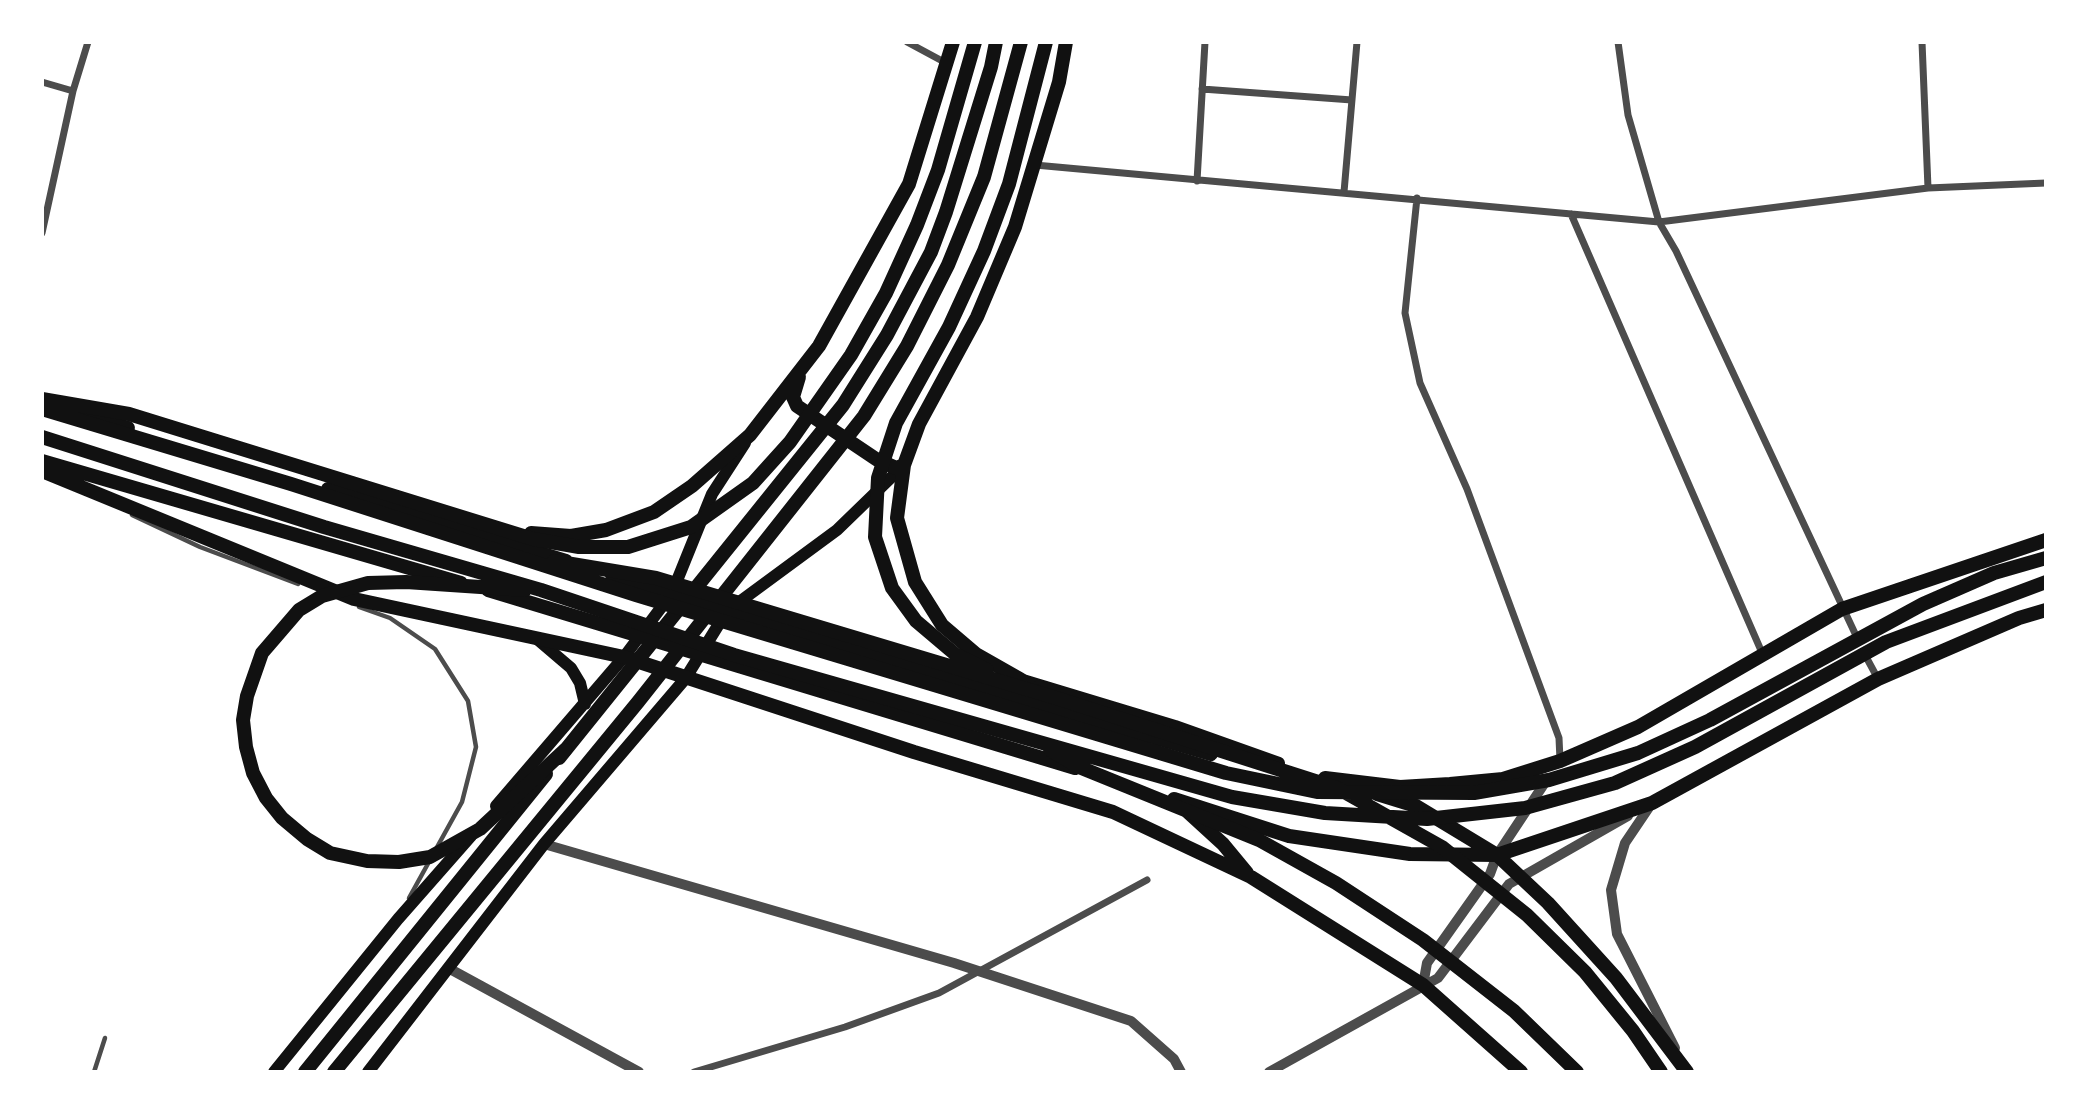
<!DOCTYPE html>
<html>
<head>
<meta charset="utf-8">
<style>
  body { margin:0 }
  #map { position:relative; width:2088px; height:1114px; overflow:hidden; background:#fff; font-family:Literata,serif }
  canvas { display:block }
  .frame { position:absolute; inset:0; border:44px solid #fff; pointer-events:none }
</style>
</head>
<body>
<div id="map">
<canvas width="2088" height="1114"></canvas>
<div class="frame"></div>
</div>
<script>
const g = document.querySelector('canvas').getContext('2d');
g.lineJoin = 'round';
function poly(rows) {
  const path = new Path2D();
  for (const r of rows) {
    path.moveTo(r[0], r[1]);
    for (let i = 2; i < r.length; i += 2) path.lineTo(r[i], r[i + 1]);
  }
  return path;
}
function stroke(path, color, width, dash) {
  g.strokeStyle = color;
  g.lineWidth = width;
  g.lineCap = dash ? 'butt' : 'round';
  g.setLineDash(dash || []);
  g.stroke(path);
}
const service = poly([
  [132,515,200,547,298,584],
  [359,607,390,618,435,649,468,701,476,747,462,802,436,849],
  [409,898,430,860],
  [94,1072,105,1038]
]);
const minor = poly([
  [907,42,946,63],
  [1618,42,1628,115,1659,222,1676,251,1859,642],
  [1922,42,1928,188],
  [42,82,73,91],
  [1202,89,1352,100],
  [1035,165,1659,222,1928,188,2046,183],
  [1197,181,1205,42],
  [1344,192,1357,42],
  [1417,198,1405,313,1420,383,1467,489,1559,738,1560,760],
  [1571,214,1763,655],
  [42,233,73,91,88,42],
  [1864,653,1878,679],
  [694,1072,845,1027,939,993,1147,880]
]);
const tertiary = poly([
  [1652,803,1625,843,1611,890,1617,934,1675,1048],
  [544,844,954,963,1131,1021,1174,1059,1181,1072],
  [450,969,639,1072],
  [1423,985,1427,963,1490,874,1497,855,1548,778],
  [1269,1072,1438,978,1509,884,1628,816]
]);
const secondary = poly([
  [537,639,571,668,580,683,585,704],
  [1023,680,1175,726,1279,763],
  [496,806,624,657,672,593,712,494,745,443],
  [274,1072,398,919,471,836],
  [368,1072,544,844,685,679,727,611,837,530,904,465]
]);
const primary = poly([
  [1066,42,1059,82,1015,227,977,317,919,424,904,465,897,518,915,582,942,625,976,654,1020,679,1060,710,1211,754],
  [799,377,793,397,797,406,876,459,896,468,904,465],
  [60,407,128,428],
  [42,461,461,583],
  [42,471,354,599,624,657,914,752,1113,812,1251,877,1423,985,1521,1072],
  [328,489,566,561],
  [531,533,571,536,606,530,654,512,692,486,750,435,819,346,909,184,953,42],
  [612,575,1052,708],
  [488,590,1075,768],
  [559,758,843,405,887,335,931,252,946,212,991,67,996,42],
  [1325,778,1400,787,1450,784,1503,779,1560,761,1638,727,1842,609,2046,540],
  [1377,794,1416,806,1497,855,1548,903,1616,978,1687,1072],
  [1174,799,1289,836,1410,854,1497,855,1652,803,1878,679,2019,618,2046,610],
  [1188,812,1223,844,1247,873],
  [305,1072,546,774],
  [334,1072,638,702,864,416,907,346,948,265,984,177,1021,42]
]);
const trunk = poly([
  [42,399,129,414,533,539,579,547,628,547,691,527,753,483,790,442,851,355,886,293,917,225,938,170,975,42],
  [42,409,291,484,636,595,1226,773,1317,792,1474,793,1549,780,1638,753,1710,720,1923,604,1994,573,2046,558],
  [42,437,324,527,541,590,734,655,1232,797,1325,813,1427,819,1525,808,1615,783,1695,747,1886,642,2046,582],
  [554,561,656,578,1053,697,1337,788,1442,847,1527,915,1585,972,1633,1031,1661,1072],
  [525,590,406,582,368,583,322,596,299,610,262,653,247,696,243,720,246,747,253,773,266,798,282,818,307,839,330,853,367,861,399,862,430,857,480,829,565,750],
  [987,670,955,654,916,621,892,588,875,537,878,478,896,423,949,327,984,251,1009,184,1046,42],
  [1050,750,1079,767,1259,840,1336,883,1423,940,1514,1011,1577,1072]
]);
stroke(service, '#4c4c4c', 4.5);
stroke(minor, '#4c4c4c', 7);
stroke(tertiary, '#4c4c4c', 10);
stroke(secondary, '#111', 12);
stroke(primary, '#111', 14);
stroke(trunk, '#111', 14);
</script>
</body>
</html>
